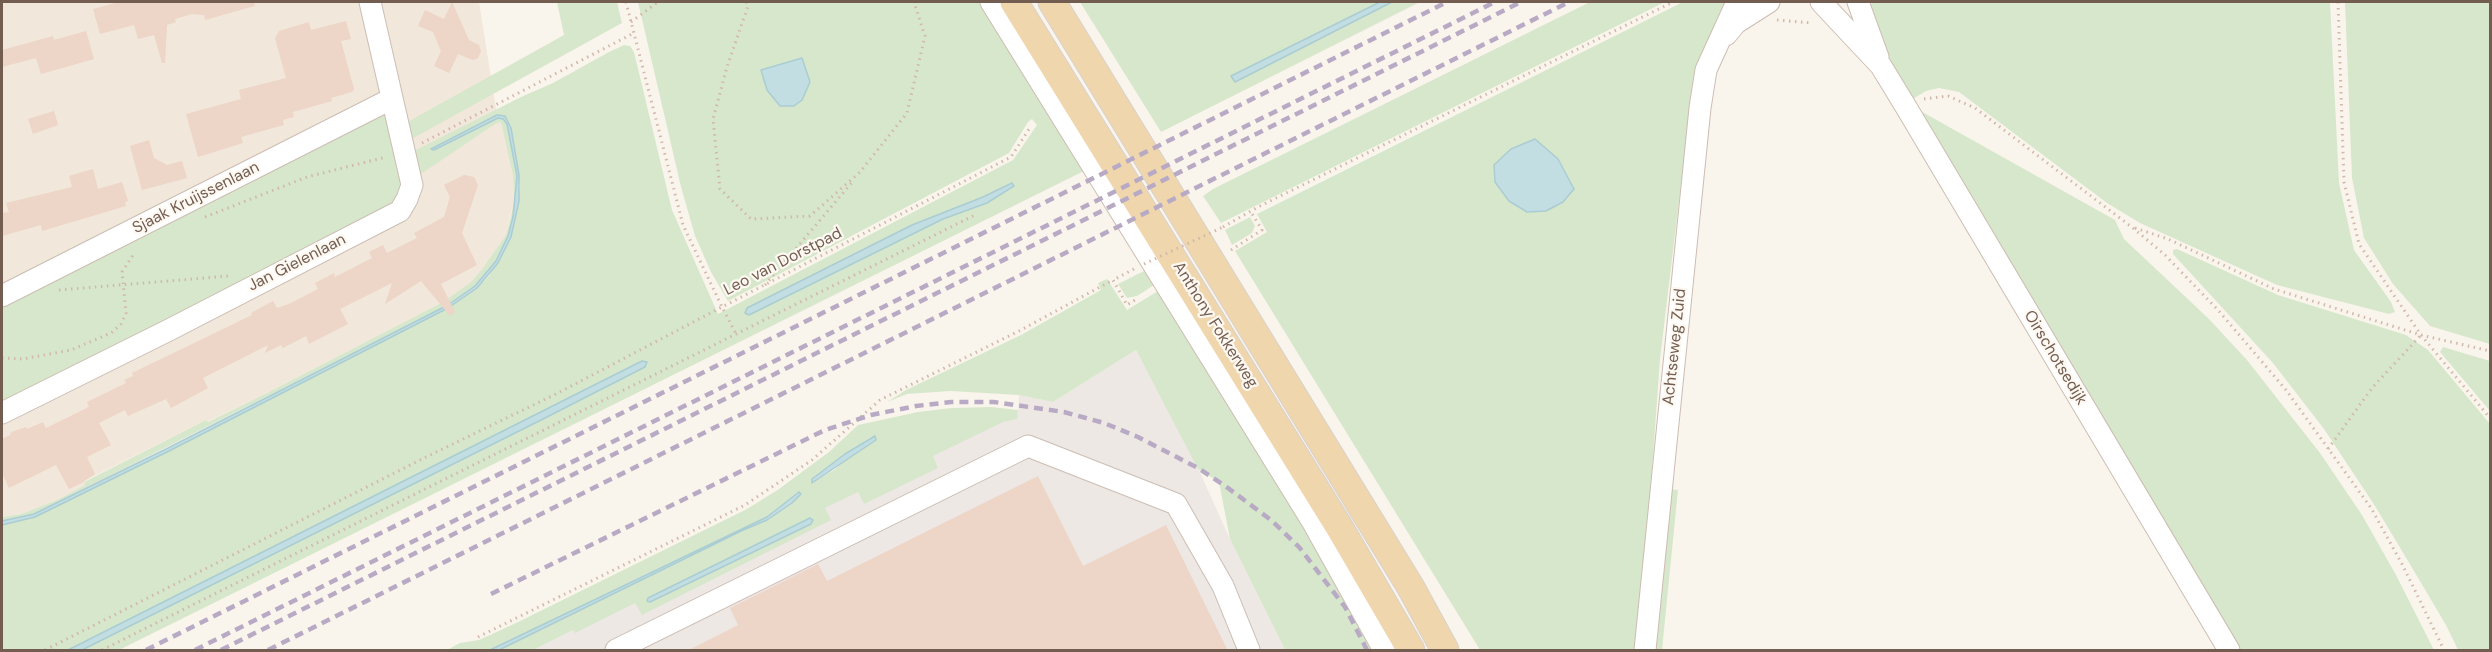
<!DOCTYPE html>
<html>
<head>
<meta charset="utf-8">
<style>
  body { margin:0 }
  #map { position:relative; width:2492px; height:652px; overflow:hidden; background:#faf5ec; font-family:"DM Sans",sans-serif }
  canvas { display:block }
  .frame { position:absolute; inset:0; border:3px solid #735d51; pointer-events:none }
</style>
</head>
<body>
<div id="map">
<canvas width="2492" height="652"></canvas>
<div class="frame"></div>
</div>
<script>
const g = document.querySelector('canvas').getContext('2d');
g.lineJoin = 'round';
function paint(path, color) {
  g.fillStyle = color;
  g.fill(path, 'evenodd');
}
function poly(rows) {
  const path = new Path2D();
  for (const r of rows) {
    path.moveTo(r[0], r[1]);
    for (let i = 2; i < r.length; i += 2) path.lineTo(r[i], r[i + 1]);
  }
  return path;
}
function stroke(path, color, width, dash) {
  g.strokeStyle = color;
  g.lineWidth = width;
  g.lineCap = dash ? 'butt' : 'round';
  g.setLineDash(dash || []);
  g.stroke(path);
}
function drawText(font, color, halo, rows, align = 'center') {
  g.font = font + ' "DM Sans",sans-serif';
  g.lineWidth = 4.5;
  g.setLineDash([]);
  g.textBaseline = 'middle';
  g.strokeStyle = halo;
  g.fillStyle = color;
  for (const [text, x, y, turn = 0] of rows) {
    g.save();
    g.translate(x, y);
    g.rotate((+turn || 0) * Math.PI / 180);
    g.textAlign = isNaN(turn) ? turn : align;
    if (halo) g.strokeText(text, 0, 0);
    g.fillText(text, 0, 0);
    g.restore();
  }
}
const residential = poly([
  [2,2,479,2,496,109,504,130,513,176,514,200,506,235,482,269,471,282,443,302,261,396,207,422,206,420,84,481,85,485,57,500,21,514,2,517]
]);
const industrial = poly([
  [1136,350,1193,457,1230,539,1285,650,533,650,818,508,1018,413,1019,395,1053,402]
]);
const green = poly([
  [557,2,617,2,622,23,408,141,404,124,564,35],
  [638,2,983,2,1086,170,119,650,82,650,645,367,642,361,68,650,2,650,2,525,35,517,448,308,477,288,489,276,511,237,520,187,511,128,507,119,497,115,433,148,434,150,498,118,503,119,507,124,517,176,513,217,508,236,496,261,475,286,448,305,34,514,2,521,2,517,21,514,57,500,85,485,84,482,206,420,208,422,261,396,443,302,471,282,482,269,506,235,511,216,514,200,513,176,502,126,500,122,495,124,418,176,412,152,521,97,553,83,609,52,624,45,630,46,634,52,672,210,718,314,1013,160,1037,125,1032,119,1028,122,1009,153,728,301,711,272,695,236,681,187],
  [1011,183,1014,187,987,203,966,209,917,231,796,292,747,315,747,308,912,225,983,197],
  [1080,2,1420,2,1161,132],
  [1590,2,1665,2,1221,223,1203,196,1213,189],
  [1683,2,1729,2,1704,50,1689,117,1660,359,1649,512,1635,650,1480,650,1235,251,1267,232,1257,214],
  [1511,149,1558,159,1574,189,1563,202,1546,211,1527,212,1495,182,1494,165],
  [1873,2,2330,2,2339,183,2354,250,2391,302,2395,312,2389,314,2277,285,2140,223,2107,203,1959,92,1939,88,1926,91,1911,100,1888,61,1870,5],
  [2345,2,2490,2,2490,344,2430,326,2393,284,2364,238,2352,178],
  [1917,109,2115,220,2124,239,2209,319,2247,360,2320,453,2362,515,2396,575,2434,650,2240,650],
  [379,113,389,120,404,184,399,195,390,206,2,403,2,308],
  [1250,217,1255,226,1252,233,1232,245,1225,230],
  [2177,249,2278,295,2406,335,2428,350,2490,424,2490,650,2458,650,2446,625,2411,566,2375,506,2324,429,2273,363,2173,254,2173,250],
  [1144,271,1154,285,1137,296,1127,298,1118,284],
  [1107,279,1127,310,1158,291,1162,291,1379,650,1285,650,1230,539,1219,482,1198,469,1136,350,1053,402,1019,395,950,391,907,394,887,402,906,390,1021,335,1101,290,1098,283],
  [2443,347,2490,361,2490,411,2440,352],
  [991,407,1018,410,1017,419,1003,422,933,456,938,468,864,504,858,492,825,508,831,520,642,615,635,603,575,633,573,630,533,650,499,650,741,531,767,520,792,503,799,493,767,517,499,647,490,650,450,650,449,649,460,643,479,640,516,623,747,509,779,489,829,452,858,425,918,412,952,408],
  [871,437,834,470,812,483,812,479],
  [1670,489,1678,490,1662,650,1654,650]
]);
const water = poly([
  [1380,2,1392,2,1235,82,1231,76,1380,2],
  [802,58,810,82,802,100,794,106,780,106,767,90,761,70,802,58],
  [497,115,505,116,511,128,519,175,519,201,511,237,498,263,477,288,448,308,169,451,35,517,2,525,2,521,34,514,168,448,448,305,475,286,496,261,508,236,513,217,517,176,507,124,503,119,498,118,434,150,431,149,497,115],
  [1535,139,1558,159,1574,189,1563,202,1546,211,1527,212,1509,201,1495,182,1494,165,1511,149,1535,139],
  [1012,183,1014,186,987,203,943,219,749,315,745,313,747,308,912,225,983,197,1012,183],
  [642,361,647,362,645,367,543,419,82,650,68,650,642,361],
  [875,436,876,440,812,483,812,479,845,454,875,436],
  [799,492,801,494,792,503,767,520,741,531,499,650,490,650,767,517,799,492],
  [810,518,813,520,811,524,650,602,647,601,648,598,810,518]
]);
const building = poly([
  [119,2,254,2,255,6,205,20,204,15,192,14,175,19,176,22,167,25,165,63,162,63,154,35,138,39,134,25,100,34,93,9],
  [452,2,469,40,479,45,481,51,478,58,473,60,458,54,449,73,434,66,441,51,433,32,418,26,425,10,444,19],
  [346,21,351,39,341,41,354,89,352,92,331,98,332,101,293,112,294,117,283,120,284,125,241,137,243,143,198,157,186,114,241,99,239,90,286,78,275,38,279,31,309,22,311,30],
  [86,31,94,59,41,74,36,58,2,67,2,50,53,36,54,40],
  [54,111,58,125,33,134,28,119],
  [149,140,154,158,167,165,182,161,187,178,142,190,130,146],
  [93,169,98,189,122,182,128,201,125,202,126,206,42,231,41,225,2,236,2,213,9,212,6,203,72,187,69,176],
  [464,175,474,177,478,185,462,233,477,265,441,284,455,312,450,316,421,281,385,304,392,283,340,309,348,324,309,344,306,336,283,348,281,345,265,353,268,345,203,378,208,388,171,408,166,399,128,416,125,410,99,423,111,445,87,457,95,474,82,483,69,489,56,465,9,488,2,473,2,439,10,435,11,432,26,427,27,429,43,422,46,428,89,407,87,402,126,383,124,380,133,376,132,373,252,315,251,313,273,301,277,308,289,304,318,289,315,283,334,273,335,277,372,258,369,252,383,245,387,253,417,238,414,233,444,217,450,197,444,185],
  [1038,476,1083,566,1166,525,1228,651,687,651,738,625,730,608,818,564,827,581]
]);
const path = poly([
  [626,2,683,225,722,307,1011,157,1031,126],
  [746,2,748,6,727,67,713,119,720,189,751,219,810,216,860,172,907,113,925,36,914,2],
  [2338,2,2344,182,2359,244,2421,335,2490,418],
  [1777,20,1812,23],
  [631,22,658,2],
  [1924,99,1948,96,1975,108,2133,228,2165,255,2218,310,2286,390,2371,508,2403,566,2444,650],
  [422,143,634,33],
  [205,217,307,177,386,157],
  [1223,227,1258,207,1673,2],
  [2135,228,2168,239,2274,289,2421,335,2490,351],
  [1231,250,1262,230,1251,212],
  [1134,269,1113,280,1127,305,1138,298],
  [765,285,854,180],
  [59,290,229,276],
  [2,358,23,359,71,350,111,333,121,324,126,313,122,272,135,252],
  [2328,449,2372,388,2421,335],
  [478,637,745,505,812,460,880,400,1019,331,1113,280],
  [45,650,424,458,556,394,722,307,736,334],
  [102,650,977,214]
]);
const minor = poly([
  [991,2,1312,521,1384,650],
  [1821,2,1881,66,1906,107,2229,650],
  [1858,2,1878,57],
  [1726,35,1736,23,1769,2],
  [2,296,391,99],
  [2,413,169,330,400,211,407,199,412,185,370,2],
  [616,650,1028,446,1176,504,1223,586,1249,650],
  [1645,650,1700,108,1706,70,1737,2]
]);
const major = poly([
  [1014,2,1341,530,1411,650],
  [1052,2,1410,586,1445,650]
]);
const rail = poly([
  [491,594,825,430,871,415,916,406,951,402,994,402,1064,412,1104,423,1138,437,1198,468,1228,488,1271,520,1299,547,1345,607,1367,650],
  [146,650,1447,2],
  [195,650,1495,2],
  [221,650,1521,2],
  [268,650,1569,2]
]);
const pathBridge = poly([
  [1144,264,1223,227]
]);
const streetNames = [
  ["Sjaak Kruijssenlaan",196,198,-27],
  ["Leo van Dorstpad",783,262,-27],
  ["Jan Gielenlaan",297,263,-27],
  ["Anthony Fokkerweg",1215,325,58],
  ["Achtseweg Zuid",1675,347,-84],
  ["Oirschotsedijk",2055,358,59]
];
paint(residential, '#f1e7db');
paint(industrial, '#ede8e4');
paint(green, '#d7e7cb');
paint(water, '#c2dee2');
stroke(water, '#aacdd3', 1.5);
paint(building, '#edd5c7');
stroke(minor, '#ccbdb3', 23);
stroke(major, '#d8d2ce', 29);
stroke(path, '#d2b8aa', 3, [1.5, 4.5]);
stroke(minor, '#fff', 21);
stroke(major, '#f0d6ad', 27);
stroke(rail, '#b8aac4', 4.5, [9, 6]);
stroke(pathBridge, '#d2b8aa', 3, [1.5, 4.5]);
drawText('16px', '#735d51', '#fdf9f2', streetNames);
</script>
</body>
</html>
